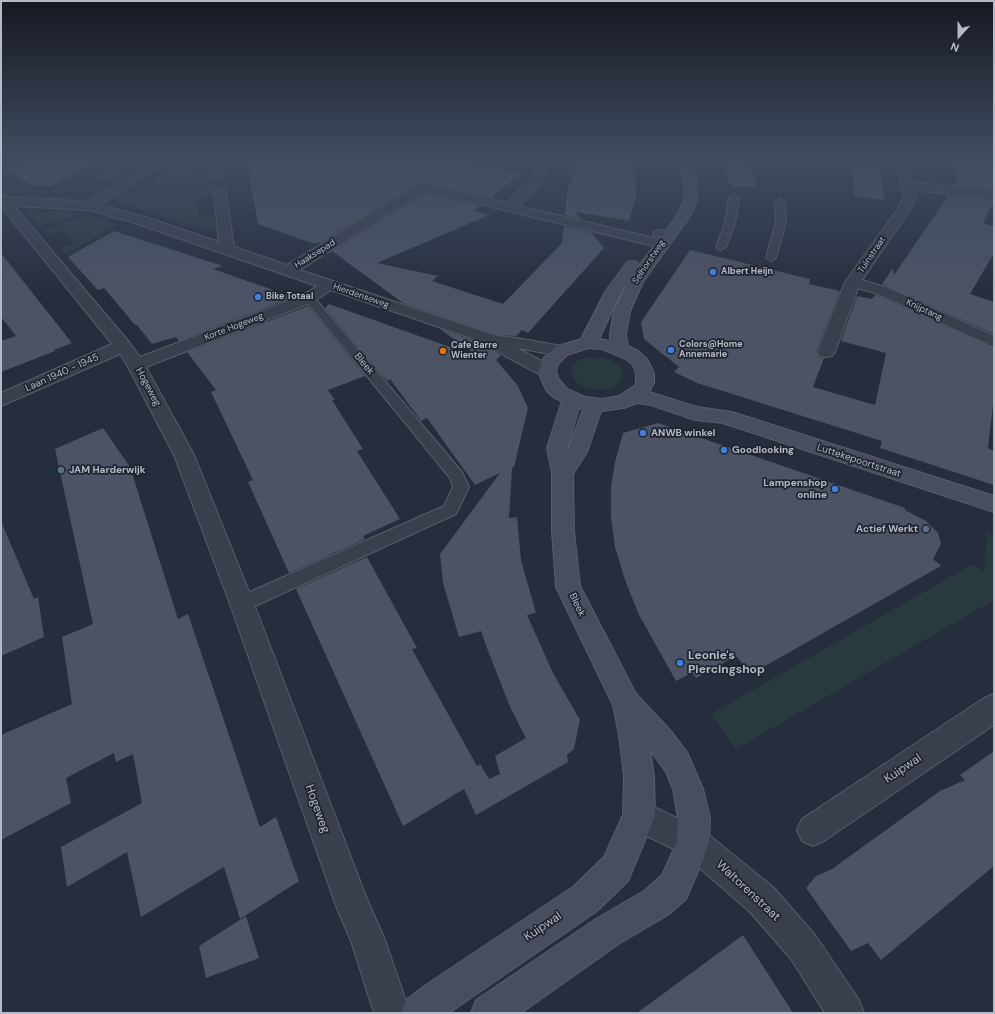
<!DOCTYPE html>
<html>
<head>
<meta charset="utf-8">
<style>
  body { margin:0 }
  #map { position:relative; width:995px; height:1014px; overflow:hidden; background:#262d3c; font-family:"DM Sans",sans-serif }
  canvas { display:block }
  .frame { position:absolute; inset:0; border:2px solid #b5bac7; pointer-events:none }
  .north { position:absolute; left:939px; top:16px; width:40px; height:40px; -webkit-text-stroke:3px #1f2431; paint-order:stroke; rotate:201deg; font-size:11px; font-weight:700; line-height:16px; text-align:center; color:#b5bac7 }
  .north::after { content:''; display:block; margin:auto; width:14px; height:18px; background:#b5bac7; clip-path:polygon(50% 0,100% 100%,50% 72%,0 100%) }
</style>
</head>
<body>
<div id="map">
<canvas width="995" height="1014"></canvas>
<div class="frame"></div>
<div class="north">N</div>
</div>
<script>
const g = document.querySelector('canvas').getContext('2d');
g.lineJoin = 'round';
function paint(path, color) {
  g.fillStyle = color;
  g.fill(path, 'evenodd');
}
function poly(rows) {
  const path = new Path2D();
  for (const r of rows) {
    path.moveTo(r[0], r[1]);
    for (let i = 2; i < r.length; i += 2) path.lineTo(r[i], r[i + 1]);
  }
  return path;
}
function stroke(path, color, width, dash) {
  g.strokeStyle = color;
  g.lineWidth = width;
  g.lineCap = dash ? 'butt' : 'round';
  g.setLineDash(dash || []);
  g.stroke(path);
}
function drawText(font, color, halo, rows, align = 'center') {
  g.font = font + ' "DM Sans",sans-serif';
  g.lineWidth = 3.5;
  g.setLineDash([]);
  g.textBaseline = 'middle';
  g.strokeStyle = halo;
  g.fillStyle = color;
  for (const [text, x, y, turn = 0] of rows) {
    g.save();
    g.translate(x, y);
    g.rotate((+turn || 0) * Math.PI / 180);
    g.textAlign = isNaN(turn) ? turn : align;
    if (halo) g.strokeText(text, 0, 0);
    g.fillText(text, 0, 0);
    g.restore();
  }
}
const green = poly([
  [191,159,206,159,195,161,196,176,209,175,210,178,226,176,229,192,212,194,212,196,197,199,199,217,214,215,216,232,119,202,117,199,118,196,126,191,137,193],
  [109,171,127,174,114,182,92,179],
  [82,183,107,187,108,189,101,193,63,190],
  [25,194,80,197,73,202,18,198],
  [37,209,39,209,37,212,49,213,56,210,82,213,40,227,28,214,28,212],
  [86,215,117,225,65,254,60,249,74,244,61,230,47,234,43,230],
  [588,357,608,359,617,364,622,370,623,377,619,383,612,388,601,390,590,389,580,385,574,379,571,372,572,366,578,360],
  [987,532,994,536,994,600,736,749,711,714,973,564,984,573]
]);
const building = poly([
  [34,159,102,159,50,187,29,184,5,168],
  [246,159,460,159,521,173,491,198,423,182,419,183,320,243,318,242,315,244,258,224],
  [571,159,629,159,635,174,636,197,629,221,575,212,581,219,565,215,568,184,573,185,569,173],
  [720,159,745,159,758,187,731,187],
  [950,159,994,159,994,190,954,186,957,181],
  [852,163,880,166,884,200,855,196],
  [425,193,480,206,474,211,489,215,377,263,438,276,432,281,503,304,562,243,564,226,592,233,604,248,528,333,522,330,516,336,497,335,403,303,332,251],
  [948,196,994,201,983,223,994,226,994,253,970,294,994,302,994,334,882,284,893,268,894,275],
  [114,231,223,266,213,269,293,297,179,341,176,337,152,344,137,325,135,325,104,288,98,290,68,257],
  [690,250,810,279,809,284,840,291,816,351,819,357,824,358,813,387,875,405,886,353,841,341,857,296,872,299,875,295,876,295,994,348,994,404,993,405,988,448,994,451,994,485,880,448,882,441,697,383,674,372,679,367,644,339,641,322],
  [1,253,72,343,54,350,55,351,1,372,1,341,16,336,1,317],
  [329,304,475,356,476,355,440,329,490,346,501,355,496,360,518,386,528,408,514,467,512,468,509,518,517,517,521,560,536,613,527,615,553,673,580,720,574,749,567,755,568,762,476,815,464,789,403,826,296,589,367,557,417,648,412,649,477,766,480,764,489,779,500,774,495,756,526,738,511,709,488,651,481,631,459,637,443,583,440,554,500,473,475,485,427,418,421,421,390,379,388,381,378,371,325,308],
  [308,306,365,376,328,390,335,400,332,400,363,449,357,451,400,519,363,536,365,539,289,573,248,482,253,480,211,392,216,390,187,352],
  [658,423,905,508,905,510,926,521,938,533,941,544,933,559,941,566,751,674,736,656,696,678,692,673,676,681,639,615,625,580,615,547,611,516,611,487,615,462,623,433],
  [103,428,130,467,178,619,188,614,260,827,276,817,299,881,240,919,224,867,141,917,127,852,67,887,61,847,142,803,133,754,116,762,114,753,66,778,71,803,1,840,1,735,72,704,62,637,93,624,55,449],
  [1,521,34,599,38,597,44,637,1,656],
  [994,751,994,866,881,960,868,943,851,951,806,888,816,876,832,869,940,791,965,780,960,775],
  [246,916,259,958,206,978,199,946],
  [743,935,793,1013,637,1013]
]);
const lane = poly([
  [734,195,739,198,735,223,726,247,721,250,717,249,716,247,725,223,729,198,734,195],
  [780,199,785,202,786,222,776,258,771,261,766,258,776,222,775,202,780,199],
  [658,230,673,233,674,235,669,238,654,235,653,233,654,231,658,230],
  [309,295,313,296,462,472,469,487,456,514,242,612,236,610,233,604,236,598,444,506,453,487,450,478,305,300,303,298,305,296,309,295]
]);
const street = poly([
  [156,159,170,159,101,205,145,217,219,242,214,194,215,191,220,190,225,191,226,194,234,247,287,265,419,184,423,183,507,203,530,180,535,171,531,159,543,159,547,171,539,185,519,206,667,241,669,244,667,247,662,248,425,191,300,270,497,336,517,338,567,347,570,351,567,355,561,356,517,348,553,367,556,371,553,375,547,377,541,375,505,356,491,345,331,290,315,301,146,367,194,455,254,604,367,899,385,940,410,1013,374,1013,351,941,336,906,230,604,174,455,127,365,120,354,1,406,1,393,112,344,1,206,1,194,7,197,87,202,156,159],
  [14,206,89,210,135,223,317,286,303,295,140,357,129,342,14,206],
  [210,159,222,159,223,176,221,179,213,179,211,176,210,159],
  [896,159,908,159,913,182,994,192,994,200,915,190,916,197,910,210,862,280,889,288,994,336,994,347,877,294,858,288,835,352,832,356,826,357,820,356,817,352,845,282,897,210,904,197,900,185,901,183,896,159],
  [994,694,994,725,824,841,813,846,802,841,797,830,802,819,984,698,994,694],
  [639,800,704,831,773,887,815,935,859,1000,864,1013,825,1013,791,959,749,911,682,853,628,827,623,816,628,805,639,800]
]);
const secondary = poly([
  [675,159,687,159,696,179,697,197,694,209,686,222,643,282,630,311,626,334,628,346,638,351,647,359,654,373,654,383,649,392,697,407,732,412,994,496,994,512,723,423,695,420,651,405,637,403,624,408,601,411,587,452,573,474,574,531,580,586,636,694,670,730,687,752,703,789,710,818,709,842,703,860,686,899,668,915,620,943,521,1013,471,1013,476,1000,596,919,644,891,662,875,677,842,678,818,673,789,666,772,650,750,654,776,655,816,628,881,597,911,449,1013,401,1013,406,1000,423,987,573,887,604,857,623,815,624,776,619,735,613,705,556,587,552,531,552,473,547,448,562,401,553,397,546,390,538,371,543,359,555,347,581,339,605,292,627,262,632,261,637,262,639,265,634,272,673,221,680,209,685,197,684,179,675,159],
  [627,284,614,311,610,334,610,341,599,339,621,292,627,284],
  [588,348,602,349,626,359,633,365,636,373,636,383,634,386,619,396,603,399,585,397,567,389,558,378,556,371,558,364,567,355,588,348],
  [579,408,583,409,568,450,567,448,579,408]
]);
const markers = [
  [713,272,4,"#3f7fe0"],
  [258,297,4,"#3f7fe0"],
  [671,350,4,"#3f7fe0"],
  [443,351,4,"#e8710a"],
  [643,433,4,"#3f7fe0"],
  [724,450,4,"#3f7fe0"],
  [61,470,4,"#5c6f8a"],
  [835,489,4,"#3f7fe0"],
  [926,529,4,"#5c6f8a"],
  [680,663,4,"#3f7fe0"]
];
const farStreetnames = [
  ["Haaksepad",315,254,-32],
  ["Tuinstraat",872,255,-56],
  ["Selhorstweg",649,262,-56],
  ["Hierdenseweg",361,296,19],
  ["Knijptang",924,310,25],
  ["Korte Hogeweg",234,327,-21]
];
const farPoinames = [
  ["Albert Heijn",721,272],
  ["Bike Totaal",266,297],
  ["Colors@Home",679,345],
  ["Annemarie",679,355],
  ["Cafe Barre",451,346],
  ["Wienter",451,356]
];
const streetNames = [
  ["Bleek",364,364,50],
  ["Laan 1940 - 1945",62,373,-24],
  ["Hogeweg",148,387,62],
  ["Luttekepoortstraat",859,461,18],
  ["Bleek",577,605,64]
];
const poiNames = [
  ["ANWB winkel",651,433],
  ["Goodlooking",732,450],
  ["JAM Harderwijk",69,470],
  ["Lampenshop",827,483,"right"],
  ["online",827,495,"right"],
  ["Actief Werkt",918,529,"right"]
];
const nearPoinames = [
  ["Leonie's",688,656],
  ["Piercingshop",688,670]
];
const nearStreetnames = [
  ["Kuipwal",903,769,-34],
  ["Hogeweg",317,809,70],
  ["Waltorenstraat",748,891,43],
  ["Kuipwal",543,927,-34]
];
paint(green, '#293a3e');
paint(building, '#4c5364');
stroke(lane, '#585d6a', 2);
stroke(street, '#585d6a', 2);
stroke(secondary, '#585d6a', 2);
paint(lane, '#393f4c');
paint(street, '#393f4c');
paint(secondary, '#484e5f');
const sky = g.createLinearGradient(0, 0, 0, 301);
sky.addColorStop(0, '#151921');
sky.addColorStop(0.53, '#414c61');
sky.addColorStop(1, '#414c6100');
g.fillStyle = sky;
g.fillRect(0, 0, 995, 301);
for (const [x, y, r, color] of markers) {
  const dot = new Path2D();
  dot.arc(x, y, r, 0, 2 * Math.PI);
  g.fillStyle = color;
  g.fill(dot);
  stroke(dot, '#1f2431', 1.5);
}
drawText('9px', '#b5bac7', '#1f2431', farStreetnames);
drawText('bold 9px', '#b5bac7', '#1f2431', farPoinames, 'left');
drawText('10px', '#b5bac7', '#1f2431', streetNames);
drawText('bold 10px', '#b5bac7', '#1f2431', poiNames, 'left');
drawText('bold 12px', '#b5bac7', '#1f2431', nearPoinames, 'left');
drawText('12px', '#b5bac7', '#1f2431', nearStreetnames);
</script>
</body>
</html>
